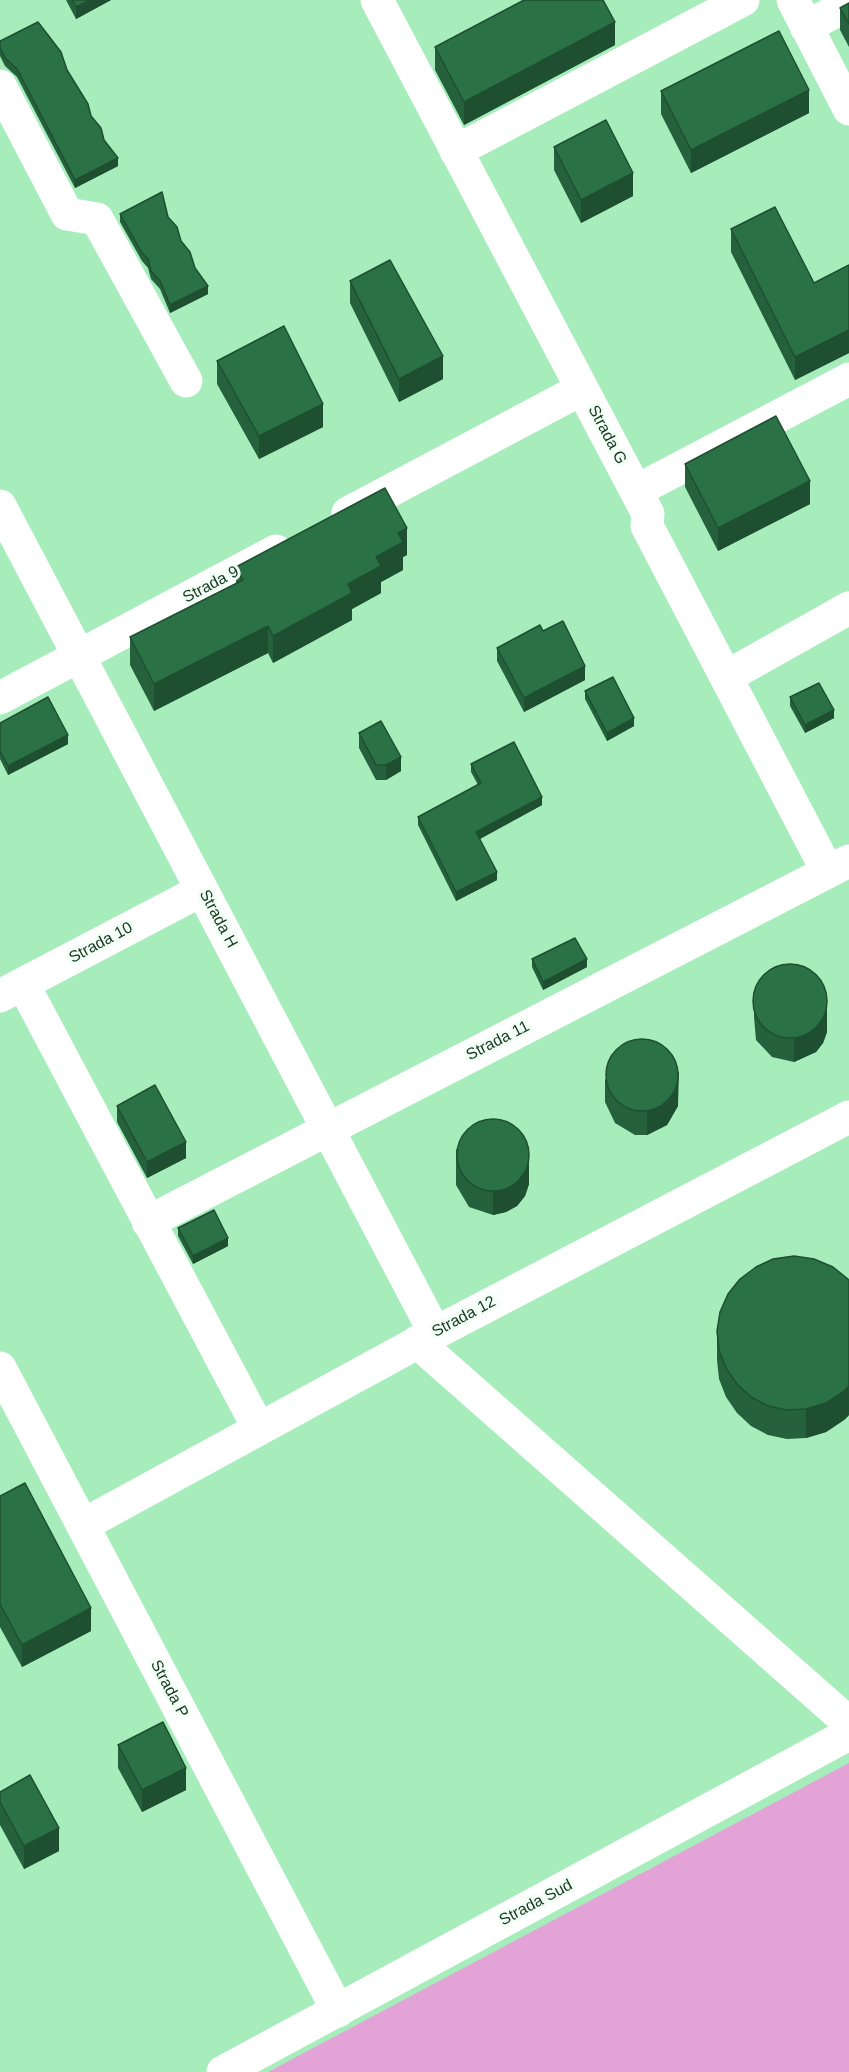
<!DOCTYPE html>
<html>
<head>
<meta charset="utf-8">
<style>
  body { margin:0 }
  canvas { display:block; background:#a6edbb }
</style>
</head>
<body>
<canvas width="849" height="2072"></canvas>
<script>
const g = document.querySelector('canvas').getContext('2d');
g.lineJoin = 'round';
function paint(path, color) {
  g.fillStyle = color;
  g.fill(path, 'evenodd');
}
function poly(rows) {
  const path = new Path2D();
  for (const r of rows) {
    if (r.length === 3) {
      path.moveTo(r[0] + r[2], r[1]);
      path.arc(r[0], r[1], r[2], 0, 2 * Math.PI);
      continue;
    }
    path.moveTo(r[0], r[1]);
    for (let i = 2; i < r.length; i += 2) path.lineTo(r[i], r[i + 1]);
  }
  return path;
}
function stroke(path, color, width, dash) {
  g.strokeStyle = color;
  g.lineWidth = width;
  g.lineCap = dash ? 'butt' : 'round';
  g.setLineDash(dash || []);
  g.stroke(path);
}
function drawText(font, color, halo, rows, align = 'center') {
  g.font = font + ' Helvetica,sans-serif';
  g.lineWidth = 6;
  g.setLineDash([]);
  g.textBaseline = 'middle';
  g.strokeStyle = halo;
  g.fillStyle = color;
  for (const [text, x, y, turn = 0] of rows) {
    g.save();
    g.translate(x, y);
    g.rotate((+turn || 0) * Math.PI / 180);
    g.textAlign = isNaN(turn) ? turn : align;
    if (halo) g.strokeText(text, 0, 0);
    g.fillText(text, 0, 0);
    g.restore();
  }
}
const green = poly([
  [849,1763,849,2072,268,2072]
]);
const minor = poly([
  [377,0,636,491,648,514,647,526,828,872],
  [793,0,849,109],
  [806,27,849,4],
  [0,86,67,214,97,219,186,381],
  [456,151,743,0],
  [636,491,849,379],
  [0,506,435,1333],
  [348,513,582,389],
  [726,677,849,608],
  [0,698,276,551],
  [23,984,259,1429],
  [0,996,202,890],
  [148,1222,849,861],
  [417,1342,849,1723],
  [0,1368,338,2011],
  [83,1525,435,1333,849,1117],
  [223,2072,849,1734]
]);
const wall = poly([
  [66,0,111,0,76,19],
  [849,3,849,47,840,30,840,8],
  [0,41,67,70,118,166,75,188,17,77,5,66,0,56],
  [615,45,464,125,435,70,435,47],
  [661,91,809,113,691,173,661,114],
  [554,147,633,196,581,223,554,170],
  [120,214,168,217,208,294,170,313,160,289,151,279,148,268,142,261,120,222],
  [731,229,814,283,849,265,849,353,795,380,731,252],
  [350,281,443,379,399,402,350,303],
  [217,361,323,427,259,459,217,384],
  [685,464,810,504,718,551,685,487],
  [407,555,403,557,403,570,381,582,381,593,352,609,352,620,273,663,268,653,154,711,130,665,130,637,236,584,236,567],
  [543,631,585,680,524,712,497,661,497,648],
  [585,691,634,726,607,741,585,699],
  [790,697,834,718,805,733,790,706],
  [0,723,68,744,8,775,0,759],
  [359,733,401,771,386,780,376,780,359,748],
  [471,764,542,805,480,839,497,880,456,901,418,825,418,817,478,785,471,772],
  [532,959,587,967,543,990,532,967],
  [754,994,827,1032,823,1043,816,1052,794,1062,772,1057,756,1040,754,1017],
  [605,1079,678,1106,667,1125,647,1135,635,1135,615,1123,605,1102],
  [117,1106,186,1158,147,1178,117,1122],
  [456,1149,529,1184,525,1196,517,1206,506,1212,493,1215,469,1207,456,1185],
  [178,1228,228,1246,193,1264,178,1236],
  [849,1280,849,1415,844,1420,826,1432,806,1438,787,1439,768,1435,751,1426,737,1413,726,1397,719,1379,717,1360,717,1331],
  [0,1496,91,1631,22,1667,0,1627],
  [118,1745,186,1790,142,1812,118,1768],
  [0,1792,59,1851,24,1869,0,1825]
]);
const shadedWall = poly([
  [90,0,111,0,76,19,76,7],
  [615,22,615,45,464,125,464,102],
  [809,90,809,113,691,173,691,150],
  [118,158,118,166,75,188,75,180],
  [633,173,633,196,581,223,581,200],
  [208,286,208,294,170,313,170,305],
  [849,330,849,353,795,380,795,357],
  [443,356,443,379,399,402,399,379],
  [323,404,323,427,259,459,259,436],
  [810,481,810,504,718,551,718,528],
  [407,528,407,555,403,557,403,570,381,582,381,593,352,609,352,620,273,663,273,636,348,584,376,557,398,533],
  [268,626,268,653,154,711,154,684],
  [585,666,585,680,524,712,524,698],
  [834,710,834,718,805,733,805,725],
  [634,718,634,726,607,741,607,733],
  [68,735,68,744,8,775,8,766],
  [401,757,401,771,386,780,386,765],
  [542,797,542,805,476,841,476,832],
  [497,872,497,880,456,901,456,892],
  [587,959,587,967,543,990,543,982],
  [827,1009,827,1032,823,1043,816,1052,794,1062,794,1039],
  [679,1071,678,1106,667,1125,647,1135,647,1112],
  [186,1142,186,1158,147,1178,147,1162],
  [529,1161,529,1184,525,1196,517,1206,506,1212,493,1215,493,1192],
  [228,1238,228,1246,193,1264,193,1256],
  [849,1386,849,1415,844,1420,826,1432,806,1438,806,1409],
  [91,1608,91,1631,22,1667,22,1645],
  [186,1768,186,1790,142,1812,142,1790],
  [59,1828,59,1851,24,1869,24,1846]
]);
const building = poly([
  [72,0,90,0,76,7,72,0],
  [524,0,603,0,615,22,464,102,435,47,524,0],
  [849,3,849,24,840,8,849,3],
  [38,22,61,52,67,70,88,104,91,116,101,128,104,140,118,158,75,180,17,69,5,58,0,48,0,41,38,22],
  [779,31,809,90,691,150,661,91,779,31],
  [606,120,633,173,581,200,554,147,606,120],
  [162,192,168,217,177,227,181,241,190,252,195,268,208,286,170,305,160,281,151,271,148,259,142,253,120,214,162,192],
  [775,207,814,283,849,265,849,330,795,357,731,229,775,207],
  [390,260,443,356,399,379,350,281,390,260],
  [284,326,323,404,259,436,217,361,284,326],
  [776,416,810,481,718,528,685,464,776,416],
  [385,488,407,528,398,533,403,542,376,557,381,566,348,584,352,593,273,636,268,626,154,684,130,637,243,580,236,567,385,488],
  [563,621,585,666,524,698,497,648,540,625,543,631,563,621],
  [613,677,634,718,607,733,585,691,613,677],
  [819,683,834,710,805,725,790,697,819,683],
  [48,697,68,735,8,766,0,751,0,723,48,697],
  [381,721,401,757,386,765,376,765,359,733,381,721],
  [514,742,542,797,476,832,497,872,456,892,418,817,481,783,471,764,514,742],
  [575,938,587,959,543,982,532,959,575,938],
  [790,1001,37],
  [642,1075,36],
  [155,1085,186,1142,147,1162,117,1106,155,1085],
  [493,1155,36],
  [214,1210,228,1238,193,1256,178,1228,214,1210],
  [794,1256,814,1259,833,1267,849,1280,849,1386,844,1391,826,1403,806,1409,787,1410,768,1406,751,1397,737,1384,726,1368,719,1350,717,1331,720,1312,728,1294,740,1279,756,1267,773,1259,794,1256],
  [25,1483,91,1608,22,1645,0,1604,0,1496,25,1483],
  [163,1722,186,1768,142,1790,118,1745,163,1722],
  [30,1775,59,1828,24,1846,0,1802,0,1792,30,1775]
]);
const streetNames = [
  ["Strada G",607,435,62],
  ["Strada 9",211,585,-28],
  ["Strada H",218,919,62],
  ["Strada 10",101,943,-28],
  ["Strada 11",498,1041,-27],
  ["Strada 12",464,1317,-28],
  ["Strada P",169,1689,62],
  ["Strada Sud",536,1903,-28]
];
paint(green, '#e4a3d7');
stroke(minor, '#fff', 33);
paint(wall, '#25613c');
paint(shadedWall, '#1e4f31');
paint(building, '#2b7146');
stroke(building, '#1e4f31', 1.5);
drawText('16px', '#183522', '#f1fff5', streetNames);
</script>
</body>
</html>
